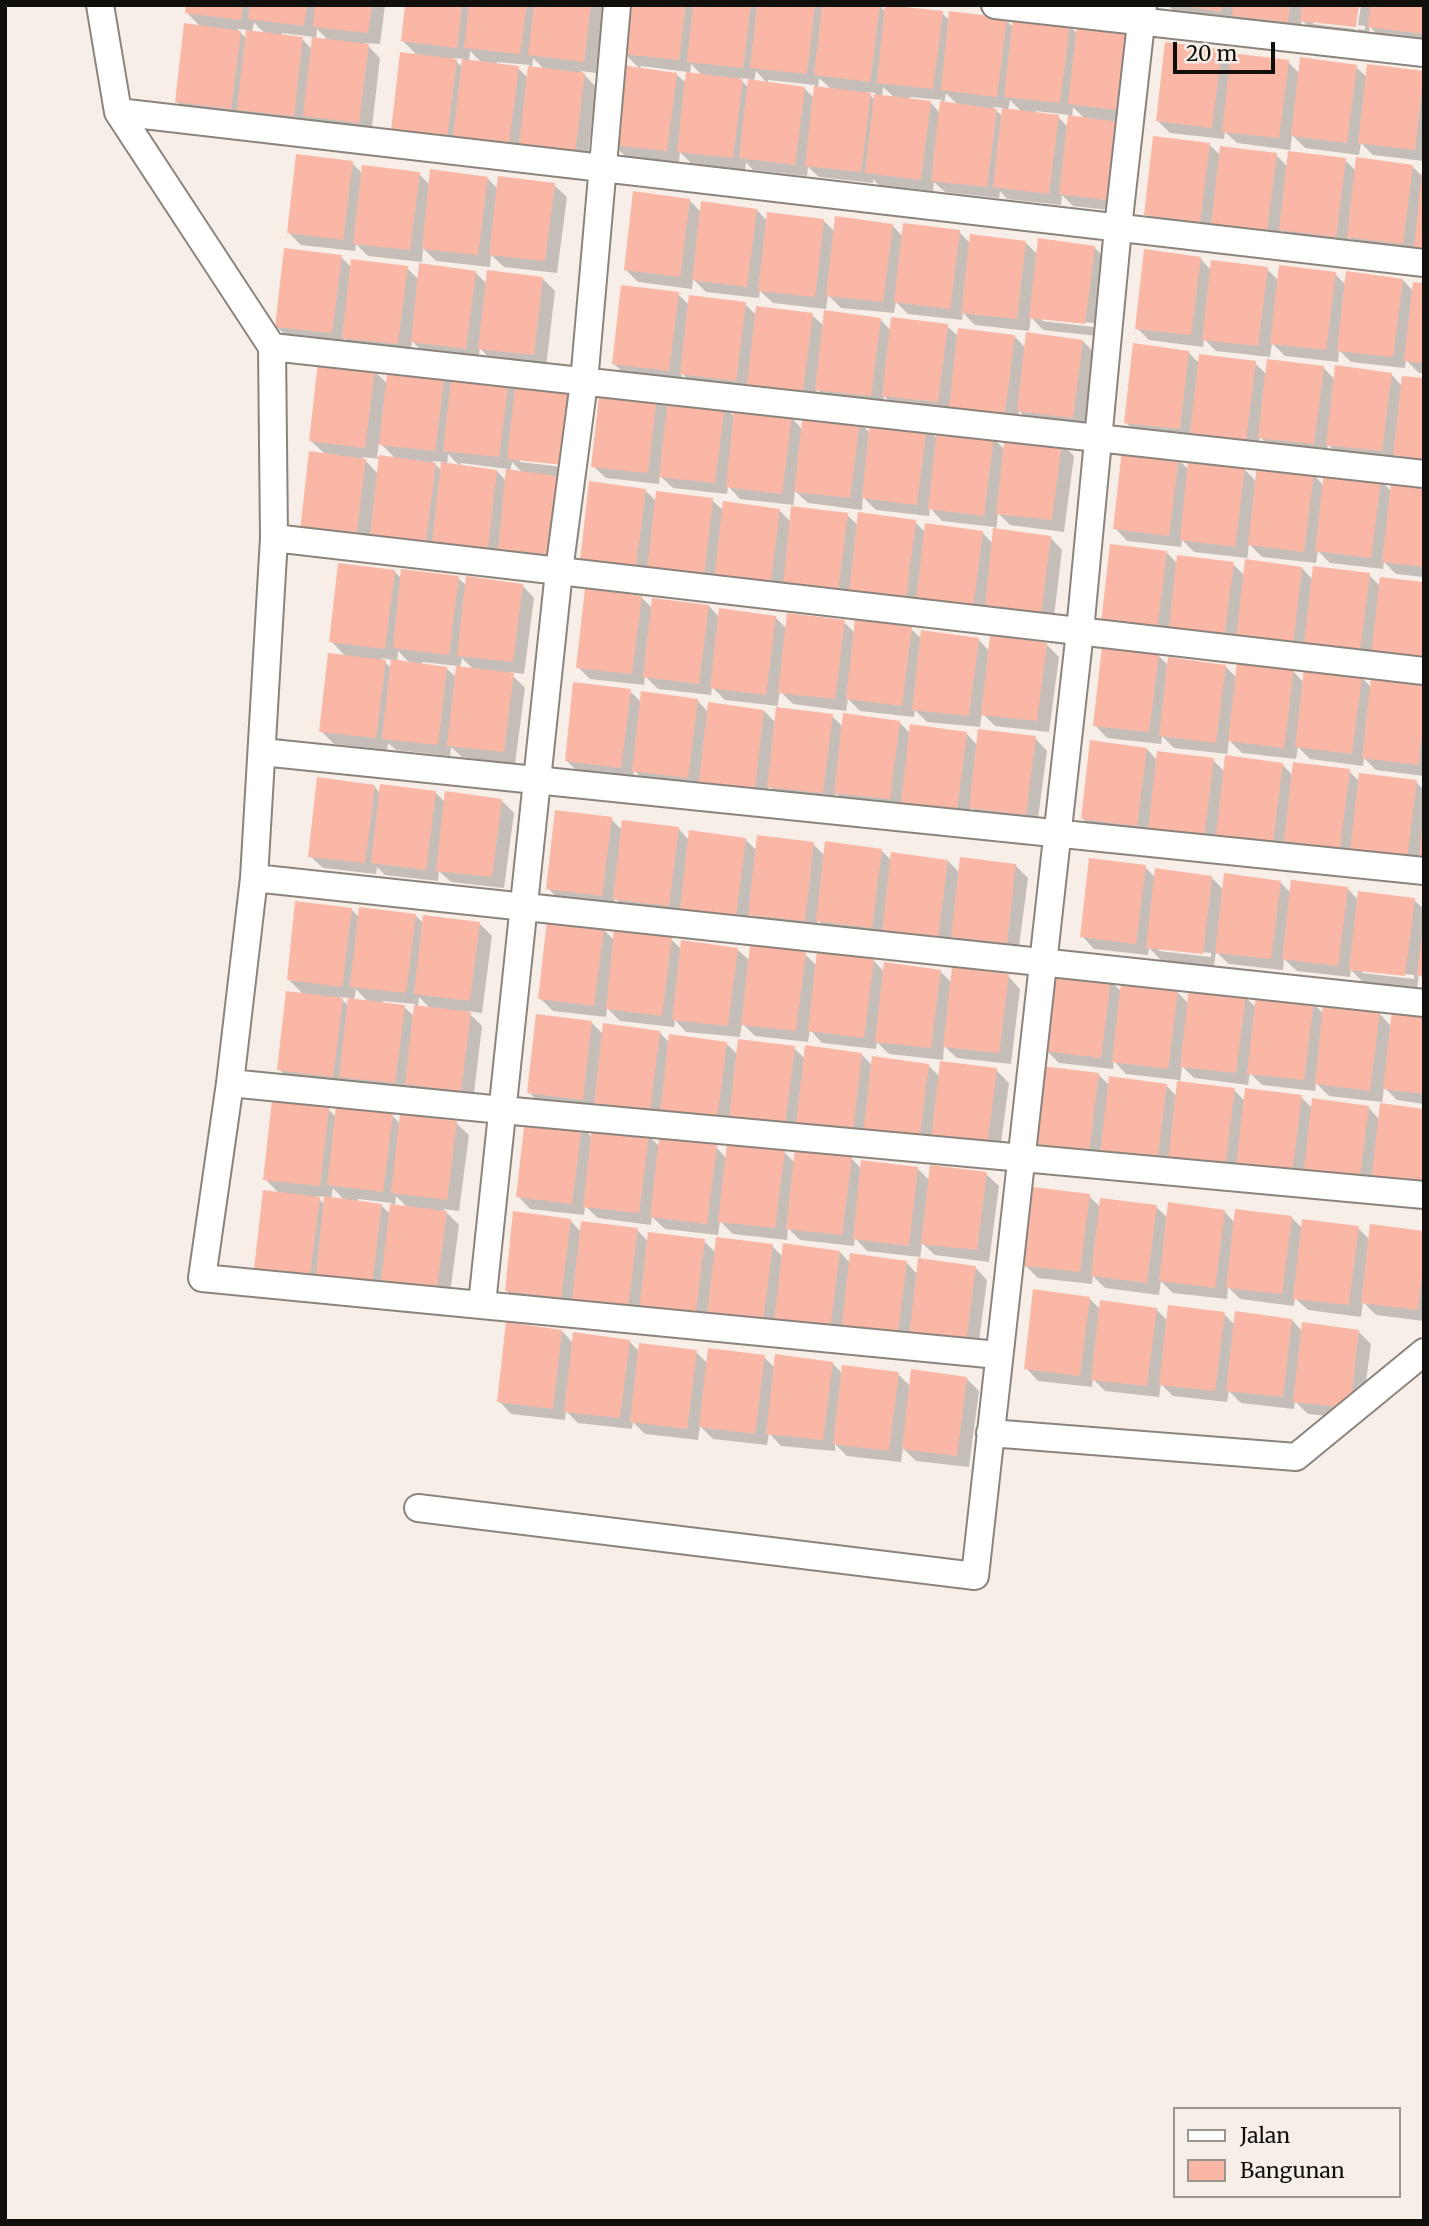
<!DOCTYPE html>
<html>
<head>
<meta charset="utf-8">
<style>
  body { margin:0 }
  #map { position:relative; width:1429px; height:2226px; overflow:hidden; background:#f7eee7; font-family:Merriweather,serif }
  canvas { display:block }
  .frame { position:absolute; inset:0; border:7px solid #110f0c; pointer-events:none }
  .legend { position:absolute; left:1173px; top:2107px; width:228px; height:91px; box-sizing:border-box; background:#f7eee7; border:2px solid #9b958f; margin:0; padding:9px 12px; list-style:none; font-size:21px; color:#110f0c }
  .legend li { display:flex; align-items:center; gap:14px; height:35px }
  .legend b { width:35px; border:2px solid #9b958f }
  .scale { position:absolute; left:1173px; top:42px; width:102px; height:32px; box-sizing:border-box; border:4px solid #110f0c; border-top:0; padding-left:9px; font-size:21px; line-height:24px; white-space:nowrap; color:#110f0c; -webkit-text-stroke:5px #f7eee7; paint-order:stroke }
</style>
</head>
<body>
<div id="map">
<canvas width="1429" height="2226"></canvas>
<div class="frame"></div>
<ul class="legend">
<li><b style="height:9px;background:#fff"></b>Jalan</li>
<li><b style="height:19px;background:#fbb7a6"></b>Bangunan</li>
</ul>
<div class="scale">20 m</div>
</div>
<script>
const g = document.querySelector('canvas').getContext('2d');
g.lineJoin = 'round';
function paint(path, color) {
  g.fillStyle = color;
  g.fill(path, 'evenodd');
}
function poly(rows) {
  const path = new Path2D();
  for (const r of rows) {
    path.moveTo(r[0], r[1]);
    for (let i = 2; i < r.length; i += 2) path.lineTo(r[i], r[i + 1]);
  }
  return path;
}
function stroke(path, color, width, dash) {
  g.strokeStyle = color;
  g.lineWidth = width;
  g.lineCap = dash ? 'butt' : 'round';
  g.setLineDash(dash || []);
  g.stroke(path);
}
const shadow = poly([
  [187,5,385,5,380,44,365,43,380,58,371,135,317,128,307,118,305,127,189,114,177,102,202,28,186,12],
  [254,22,258,27,266,34,252,33],
  [237,29,248,30,247,39],
  [317,29,329,41,316,39],
  [282,33,314,37,312,49,302,39,282,36],
  [407,5,605,5,596,73,581,71,596,87,587,163,405,143,418,56,403,41],
  [470,51,482,63,469,61],
  [453,58,464,59,463,68],
  [533,58,545,70,532,68],
  [497,62,530,65,528,78,518,68,496,65],
  [630,5,880,6,886,12,942,13,950,21,1006,20,1014,28,1069,26,1078,34,1133,34,1126,212,1073,206,1062,195,1061,205,1007,199,1000,191,999,198,945,192,934,182,933,191,879,185,873,179,873,183,819,177,808,167,807,176,753,170,746,162,745,170,691,163,680,152,679,162,626,157,613,144,676,74,687,84,688,72,641,66,640,69,624,53],
  [691,64,703,76,690,74],
  [756,71,767,83,768,80,815,85,814,98,804,88,754,82],
  [739,78,750,79,749,88],
  [819,78,832,90,818,88],
  [883,87,895,98,882,96],
  [867,92,876,93,875,100],
  [946,93,958,105,944,103],
  [910,97,942,100,940,113,931,103,909,100],
  [1010,100,1022,112,1008,110],
  [993,107,1004,108,1003,117],
  [1073,107,1085,119,1072,117],
  [1036,111,1070,115,1068,127,1058,117,1036,114],
  [1168,5,1357,5,1313,20,1313,24,1355,29,1354,35,1357,36,1358,29,1365,30,1365,26,1358,25,1361,5,1424,5,1424,44,1382,39,1370,27,1368,38,1314,33,1302,20,1300,34,1246,28,1234,16,1233,23,1179,17],
  [1221,51,1232,62,1288,62,1300,74,1356,67,1368,78,1424,73,1424,161,1373,155,1361,143,1359,155,1305,148,1292,135,1290,153,1345,160,1356,171,1412,166,1423,177,1424,171,1424,255,1416,247,1415,255,1361,249,1349,237,1348,249,1294,242,1281,229,1279,244,1159,227,1146,214,1210,145,1221,156,1276,155,1288,167,1290,150,1237,143,1225,132,1224,139,1170,133,1158,121],
  [352,163,363,174,419,174,430,185,487,178,499,190,554,185,567,197,557,273,504,267,491,255,490,267,436,261,423,248,422,262,368,256,356,244,355,251,301,245,289,233],
  [689,200,701,212,757,210,768,222,824,221,835,232,892,225,903,237,959,232,970,243,1026,243,1038,255,1094,247,1107,260,1097,336,1043,330,1031,317,1029,331,975,325,963,313,962,320,908,314,896,302,894,313,841,308,828,295,826,309,773,303,760,291,759,298,706,292,693,279,692,289,638,282,626,270],
  [1042,318,1094,323,1094,327,1042,321],
  [341,257,352,268,407,268,419,280,475,272,487,284,543,279,555,291,546,367,492,361,480,348,478,361,425,354,412,341,410,356,356,349,344,338,343,345,290,339,277,327],
  [1200,258,1211,270,1267,269,1279,281,1335,274,1346,285,1403,280,1414,292,1424,285,1424,373,1419,373,1406,360,1405,368,1351,362,1339,350,1338,362,1285,356,1272,343,1270,357,1216,351,1204,339,1203,347,1149,340,1137,328],
  [678,294,690,306,745,304,756,315,812,315,824,326,880,319,891,331,947,326,959,337,1015,337,1026,348,1083,341,1095,354,1085,430,1032,423,1019,411,1017,425,963,418,951,406,950,414,896,408,884,396,883,407,829,402,817,389,815,403,761,397,749,385,748,392,694,386,682,373,681,383,627,376,614,364],
  [1188,352,1200,364,1255,363,1267,375,1324,368,1335,380,1391,374,1402,386,1424,380,1424,469,1407,467,1395,454,1394,462,1340,456,1328,444,1326,456,1272,449,1260,437,1258,451,1204,445,1193,433,1192,440,1138,434,1125,422],
  [320,364,374,371,388,384,390,368,445,375,452,382,453,374,508,381,516,389,517,382,572,389,584,401,575,477,559,475,575,491,566,567,512,561,501,550,500,560,446,554,439,546,438,553,384,546,370,533,368,549,314,543,302,530,310,453,326,455,311,441],
  [379,442,396,459,377,457],
  [448,454,460,466,461,463,508,469,507,482,497,471,447,465],
  [362,457,380,459,378,474],
  [520,459,572,465,571,468,520,462],
  [432,461,443,462,442,471],
  [512,462,523,473,510,472],
  [657,396,668,408,724,406,735,417,791,417,802,429,859,422,870,433,926,428,938,439,993,438,1005,450,1061,443,1074,456,1064,532,1010,525,998,513,996,530,1050,537,1062,550,1053,625,985,621,594,572,645,490,657,502,712,500,724,511,779,510,791,522,793,505,740,499,728,486,727,494,673,488,660,476,659,484,606,478,593,466],
  [795,491,808,503,862,510,863,497,876,510,929,516,930,508,942,521,995,527,993,544,982,532,926,533,915,522,859,526,847,515,793,508],
  [1178,459,1189,470,1245,470,1257,482,1313,474,1324,486,1381,481,1392,492,1424,489,1424,577,1396,574,1384,562,1383,569,1330,563,1318,551,1316,563,1262,557,1249,544,1247,561,1302,568,1313,580,1369,575,1380,586,1424,672,1115,635,1167,553,1178,564,1233,564,1245,576,1247,558,1194,552,1182,540,1181,547,1127,541,1115,528],
  [394,571,402,579,458,578,467,586,522,585,534,598,524,674,509,672,525,688,515,764,462,757,451,747,450,756,396,750,388,743,387,750,334,744,321,731,346,657,331,641],
  [398,651,411,664,397,662],
  [381,658,392,660,391,668],
  [462,658,474,670,460,668],
  [422,662,458,666,457,678,446,668,422,665],
  [641,597,653,609,709,606,720,618,775,617,787,629,844,622,855,633,911,629,922,639,978,639,990,652,1046,644,1059,657,1049,732,995,726,982,713,980,727,927,722,915,710,914,717,860,711,848,699,846,711,793,704,780,691,777,709,832,716,843,727,900,723,910,733,966,733,978,746,1035,738,1047,751,1037,826,984,820,971,807,969,821,915,815,903,803,902,811,848,805,836,793,835,804,781,798,769,786,767,799,713,794,701,781,700,789,646,783,634,770,633,779,579,773,566,760,630,691,641,702,697,700,708,712,764,711,776,723,778,706,725,700,712,687,711,695,658,689,645,676,644,685,590,679,578,667],
  [1158,655,1169,666,1225,666,1237,678,1293,671,1304,683,1361,677,1372,688,1424,687,1424,776,1376,770,1364,758,1363,766,1310,759,1298,747,1296,759,1242,753,1229,740,1227,757,1282,764,1293,776,1349,771,1360,782,1416,782,1424,790,1424,859,1420,856,1418,870,1298,853,1286,841,1284,853,1231,847,1218,834,1216,848,1096,831,1083,819,1147,749,1157,760,1213,760,1225,772,1227,754,1174,748,1162,736,1161,744,1107,738,1095,725],
  [374,786,380,793,436,793,446,803,501,800,514,813,504,888,451,882,439,871,438,881,385,875,377,867,376,874,323,868,310,856],
  [611,819,623,831,679,829,689,840,745,839,757,851,813,844,825,856,881,850,892,861,948,861,960,873,1016,866,1028,878,1018,954,965,948,952,935,950,949,830,933,818,920,816,932,763,926,750,913,748,927,694,921,682,910,681,917,627,911,615,898,614,907,560,901,548,888],
  [1145,867,1156,878,1212,878,1224,890,1280,882,1291,893,1348,889,1358,900,1414,900,1424,909,1424,979,1419,974,1417,988,1363,982,1351,970,1350,977,1297,971,1284,959,1283,970,1229,964,1216,952,1214,966,1161,960,1149,948,1148,955,1094,949,1082,936],
  [1159,948,1211,953,1211,957,1159,951],
  [1362,970,1414,975,1414,979,1362,973],
  [352,910,360,918,416,916,424,924,480,924,492,936,482,1013,467,1011,482,1026,473,1102,419,1096,408,1085,407,1095,291,1082,279,1069,304,995,289,980],
  [356,989,368,1002,354,1000],
  [339,997,350,998,349,1006],
  [419,997,431,1009,418,1007],
  [383,1001,415,1004,414,1016,404,1007,383,1004],
  [603,929,615,941,671,939,682,950,737,949,750,961,805,954,817,966,873,960,884,972,940,971,952,983,1008,976,1020,989,1011,1064,957,1058,944,1046,943,1060,889,1054,877,1042,876,1049,822,1043,810,1030,808,1042,755,1036,742,1023,740,1037,686,1032,675,1020,674,1027,620,1021,607,1008,606,1017,553,1011,540,998],
  [1110,981,1122,992,1177,992,1189,1004,1245,997,1257,1008,1313,1003,1324,1014,1379,1013,1391,1026,1424,1015,1424,1104,1397,1100,1384,1087,1382,1105,1424,1199,1048,1157,1099,1075,1110,1086,1166,1085,1177,1097,1179,1080,1126,1074,1114,1061,1113,1069,1059,1063,1047,1051],
  [1182,1066,1194,1078,1248,1085,1250,1073,1262,1085,1315,1091,1316,1083,1329,1096,1382,1102,1380,1120,1368,1107,1312,1108,1301,1097,1245,1101,1234,1090,1180,1083],
  [592,1023,603,1034,659,1032,670,1043,726,1043,738,1055,794,1048,806,1060,861,1054,873,1066,928,1065,940,1077,996,1070,1009,1083,999,1158,608,1115,596,1102,595,1111,541,1105,529,1092],
  [328,1109,336,1117,392,1115,400,1124,456,1123,469,1135,459,1211,443,1209,459,1225,449,1301,268,1281,256,1269,280,1194,265,1179],
  [333,1188,345,1201,331,1199],
  [316,1196,326,1197,325,1205],
  [396,1196,408,1208,395,1206],
  [358,1199,392,1203,391,1215,381,1205,358,1202],
  [581,1127,593,1138,649,1136,660,1147,716,1147,727,1159,784,1152,795,1163,851,1158,862,1169,918,1169,930,1181,986,1174,999,1186,989,1262,935,1255,922,1243,920,1260,975,1267,987,1280,977,1356,519,1303,506,1290,570,1220,581,1232,637,1230,648,1241,704,1241,716,1253,772,1246,783,1257,840,1252,851,1264,906,1262,918,1275,920,1257,867,1251,855,1238,854,1246,800,1240,788,1228,787,1240,733,1234,720,1221,718,1235,665,1229,652,1217,651,1225,598,1218,585,1206,584,1215,530,1209,518,1196],
  [1089,1196,1100,1207,1156,1207,1168,1218,1224,1211,1235,1223,1292,1218,1303,1229,1358,1228,1370,1240,1424,1232,1424,1321,1376,1315,1363,1302,1361,1317,1308,1310,1295,1298,1294,1306,1240,1299,1228,1287,1227,1299,1173,1293,1161,1281,1159,1295,1105,1288,1093,1276,1092,1284,1038,1278,1026,1266],
  [1089,1298,1101,1310,1156,1309,1168,1321,1224,1314,1235,1325,1292,1320,1303,1332,1358,1331,1371,1344,1361,1419,1308,1414,1295,1401,1294,1409,1241,1403,1229,1391,1227,1402,1173,1396,1161,1384,1159,1397,1105,1391,1093,1379,1092,1387,1038,1381,1026,1368],
  [562,1331,573,1343,629,1341,640,1352,696,1352,708,1364,764,1357,776,1369,832,1363,843,1374,898,1374,910,1386,966,1378,979,1391,969,1467,916,1461,903,1448,901,1462,847,1456,835,1444,835,1451,781,1446,769,1433,767,1445,713,1439,700,1426,698,1440,645,1434,633,1422,632,1429,578,1423,566,1411,565,1420,511,1414,499,1401]
]);
const building = poly([
  [186,5,243,5,241,20,185,13],
  [250,5,307,5,304,26,248,19],
  [315,5,372,5,368,33,313,27],
  [405,5,462,5,457,48,401,41],
  [469,5,527,5,520,54,464,48],
  [534,5,591,5,584,62,528,55],
  [628,5,686,5,679,60,622,54],
  [693,5,751,5,743,68,687,62],
  [757,5,815,5,807,74,750,68],
  [822,5,880,5,870,82,814,75],
  [885,5,943,11,933,89,877,83],
  [1180,5,1222,5,1221,12],
  [1233,5,1290,5,1288,22,1232,16],
  [1302,5,1359,5,1356,27,1300,21],
  [1370,5,1424,5,1424,34,1368,27],
  [949,11,1007,18,997,97,941,90],
  [1013,17,1070,24,1060,103,1004,97],
  [184,23,241,31,231,109,175,102],
  [1077,25,1134,32,1124,111,1068,104],
  [246,30,303,37,294,116,237,110],
  [312,37,369,44,359,123,303,116],
  [1165,42,1222,49,1212,128,1156,121],
  [400,52,457,59,447,138,391,131],
  [1231,53,1289,60,1279,138,1222,132],
  [1300,57,1357,65,1347,143,1291,136],
  [462,59,519,66,509,144,453,138],
  [1367,64,1424,71,1415,150,1358,143],
  [621,65,677,73,667,151,612,145],
  [528,66,585,73,575,152,519,145],
  [686,72,743,79,733,158,677,152],
  [748,79,805,87,795,165,739,158],
  [814,86,871,93,861,172,805,166],
  [874,94,931,101,921,180,865,173],
  [940,101,997,109,987,187,931,181],
  [1002,108,1059,115,1049,194,993,187],
  [1068,115,1124,123,1114,201,1059,194],
  [1153,136,1210,143,1200,222,1144,215],
  [1220,146,1277,153,1267,232,1211,226],
  [1288,151,1346,158,1336,237,1279,230],
  [296,154,353,161,343,240,287,233],
  [1356,157,1413,165,1403,244,1347,237],
  [362,165,420,172,410,250,353,244],
  [430,169,488,177,478,255,422,249],
  [1422,171,1424,172,1424,249,1414,248],
  [498,176,555,183,545,261,489,255],
  [633,191,690,199,680,277,624,270],
  [701,201,757,209,747,287,692,280],
  [767,212,824,219,815,297,758,291],
  [835,216,893,224,883,302,826,296],
  [903,223,960,230,950,309,894,302],
  [970,234,1026,241,1017,319,961,313],
  [1038,238,1095,246,1085,324,1029,318],
  [284,248,342,255,332,333,275,327],
  [1144,249,1201,257,1191,335,1135,329],
  [351,259,408,266,398,344,342,338],
  [1211,260,1268,267,1258,346,1202,340],
  [419,263,476,271,466,349,411,342],
  [1279,265,1336,272,1326,350,1270,344],
  [487,270,543,277,534,355,478,349],
  [1346,271,1403,279,1393,357,1337,351],
  [1413,282,1424,283,1424,363,1404,361],
  [621,285,679,292,669,371,612,364],
  [689,295,746,302,736,381,680,374],
  [756,306,813,313,803,391,747,385],
  [824,310,881,318,871,396,815,390],
  [891,317,948,324,938,402,882,396],
  [958,328,1015,335,1005,413,949,407],
  [1026,332,1083,340,1073,418,1017,411],
  [1133,343,1189,351,1180,429,1124,423],
  [1199,354,1256,361,1246,440,1190,433],
  [1267,359,1324,366,1314,444,1258,438],
  [318,362,375,369,365,448,309,441],
  [1335,365,1392,373,1382,451,1326,445],
  [388,366,445,373,435,451,379,445],
  [452,372,509,379,499,457,443,451],
  [1402,376,1424,378,1424,459,1393,455],
  [516,380,573,387,563,465,507,459],
  [600,387,657,395,648,473,591,467],
  [668,397,725,404,715,483,659,477],
  [734,408,792,415,782,494,726,487],
  [803,413,860,420,850,498,794,492],
  [870,419,927,426,917,505,862,498],
  [937,429,994,437,984,516,928,509],
  [1005,434,1062,442,1052,520,996,514],
  [1122,450,1179,457,1169,536,1113,529],
  [309,451,366,459,356,538,300,531],
  [379,455,436,463,426,541,370,535],
  [1188,460,1245,468,1235,547,1180,540],
  [441,462,497,470,488,548,432,542],
  [1257,465,1314,473,1304,552,1248,545],
  [506,469,563,477,554,556,498,549],
  [1324,472,1381,479,1371,558,1315,551],
  [589,481,646,489,636,567,580,561],
  [1391,483,1424,487,1424,567,1382,562],
  [656,491,713,498,704,577,647,570],
  [723,501,780,509,770,588,714,581],
  [791,506,848,513,838,592,783,586],
  [858,512,916,520,906,599,849,592],
  [925,523,983,531,973,609,916,603],
  [993,528,1051,536,1041,614,985,608],
  [1110,544,1167,551,1157,630,1101,623],
  [1177,555,1234,562,1224,640,1168,634],
  [1245,559,1302,567,1293,645,1236,639],
  [338,563,395,570,385,649,329,642],
  [1313,566,1370,573,1360,651,1304,645],
  [401,569,459,576,449,655,393,648],
  [466,576,523,584,513,662,457,656],
  [1380,577,1424,582,1424,662,1371,656],
  [585,588,642,596,632,674,576,668],
  [652,598,709,605,699,684,643,677],
  [719,608,776,616,766,695,710,688],
  [787,613,845,620,835,699,778,693],
  [855,619,912,627,902,706,846,699],
  [921,630,979,638,969,716,912,710],
  [990,635,1047,643,1037,721,981,715],
  [1102,646,1159,654,1149,732,1093,726],
  [328,653,386,660,376,738,319,732],
  [1168,657,1226,665,1216,743,1159,736],
  [391,659,447,667,438,745,382,739],
  [1237,662,1294,669,1284,748,1228,741],
  [456,666,514,673,504,752,447,746],
  [1304,668,1362,676,1352,754,1295,747],
  [1371,679,1424,686,1424,721,1418,765,1362,758],
  [573,682,631,689,621,768,565,761],
  [641,691,698,699,688,778,632,771],
  [708,702,764,710,755,788,699,782],
  [776,707,833,714,823,793,767,787],
  [843,713,900,721,890,799,834,793],
  [910,724,967,732,957,810,901,803],
  [978,729,1036,736,1026,815,969,808],
  [1090,740,1147,748,1137,826,1081,819],
  [1157,751,1214,758,1204,837,1148,830],
  [1225,755,1283,763,1273,842,1216,835],
  [1293,762,1350,769,1340,848,1284,841],
  [1359,773,1417,780,1407,858,1350,852],
  [317,777,375,785,365,863,308,857],
  [380,784,436,791,426,870,371,863],
  [445,791,502,799,492,877,436,871],
  [555,810,612,817,602,896,546,889],
  [622,820,679,827,669,906,613,899],
  [689,830,746,838,736,916,680,910],
  [1422,830,1424,830,1424,858,1419,857],
  [757,835,814,842,805,921,748,915],
  [825,841,882,849,872,928,816,921],
  [891,852,948,860,938,938,882,932],
  [960,857,1016,864,1007,943,951,937],
  [1089,858,1146,865,1136,944,1080,937],
  [1155,868,1212,876,1203,954,1146,948],
  [1224,873,1281,881,1271,959,1215,953],
  [1291,880,1348,887,1338,966,1282,959],
  [1358,891,1415,898,1405,976,1349,970],
  [295,901,352,908,342,987,287,980],
  [359,907,416,914,406,993,350,987],
  [423,915,480,922,470,1001,414,994],
  [547,920,604,928,594,1006,538,999],
  [614,930,672,937,662,1016,606,1009],
  [1422,935,1424,935,1424,976,1417,975],
  [681,940,738,948,728,1026,672,1020],
  [750,945,806,952,796,1031,741,1025],
  [817,951,874,959,864,1038,808,1031],
  [884,962,941,970,931,1048,875,1042],
  [952,967,1009,974,999,1053,943,1047],
  [1054,972,1111,979,1101,1058,1045,1051],
  [1121,983,1178,990,1168,1069,1112,1062],
  [1189,988,1246,995,1236,1073,1180,1067],
  [286,991,343,998,333,1077,277,1070],
  [1256,994,1314,1001,1304,1080,1247,1074],
  [348,998,405,1005,395,1083,339,1077],
  [1323,1004,1380,1012,1370,1091,1315,1084],
  [414,1005,471,1012,461,1091,405,1084],
  [1392,1009,1424,1013,1424,1094,1383,1089],
  [536,1014,592,1021,583,1100,527,1093],
  [603,1023,660,1031,650,1110,594,1103],
  [669,1034,727,1042,717,1120,660,1114],
  [738,1039,795,1046,785,1125,729,1119],
  [805,1045,862,1053,853,1131,796,1125],
  [872,1056,929,1064,919,1142,863,1135],
  [940,1061,997,1068,987,1147,931,1140],
  [1042,1066,1099,1073,1089,1152,1034,1146],
  [1109,1076,1167,1084,1157,1163,1100,1156],
  [1177,1081,1235,1088,1225,1167,1168,1161],
  [1245,1088,1302,1095,1292,1174,1236,1167],
  [1312,1098,1369,1106,1359,1184,1303,1178],
  [272,1100,329,1108,320,1186,263,1180],
  [1380,1103,1424,1109,1424,1188,1371,1183],
  [336,1106,393,1114,383,1192,327,1185],
  [400,1114,457,1121,447,1200,391,1193],
  [525,1118,582,1125,572,1204,516,1197],
  [592,1127,649,1134,639,1213,583,1207],
  [659,1138,717,1145,707,1224,650,1217],
  [727,1143,785,1150,775,1228,718,1222],
  [795,1149,852,1157,842,1235,786,1229],
  [861,1160,918,1167,909,1246,853,1239],
  [930,1165,987,1172,977,1250,921,1244],
  [1033,1187,1090,1194,1080,1272,1024,1266],
  [263,1190,320,1197,310,1275,254,1269],
  [324,1196,382,1204,372,1283,316,1276],
  [1100,1198,1157,1205,1147,1283,1091,1276],
  [1168,1202,1225,1210,1215,1288,1159,1281],
  [390,1204,447,1211,437,1289,381,1283],
  [1235,1209,1292,1216,1282,1294,1226,1288],
  [513,1211,571,1219,561,1298,505,1291],
  [1302,1219,1359,1226,1349,1305,1293,1299],
  [581,1221,638,1228,628,1307,572,1301],
  [1370,1224,1424,1231,1424,1261,1418,1310,1361,1303],
  [648,1232,705,1239,695,1318,639,1311],
  [716,1237,773,1244,763,1322,707,1316],
  [783,1243,840,1251,830,1329,774,1323],
  [850,1253,907,1261,897,1340,841,1333],
  [918,1258,976,1266,966,1344,909,1338],
  [1033,1289,1090,1297,1080,1376,1024,1369],
  [1100,1300,1157,1308,1147,1386,1091,1380],
  [1168,1305,1225,1312,1215,1391,1159,1385],
  [1235,1311,1292,1319,1283,1397,1226,1391],
  [506,1322,562,1330,553,1409,497,1402],
  [1302,1322,1359,1330,1350,1408,1293,1402],
  [573,1332,630,1340,620,1418,564,1412],
  [639,1343,697,1350,687,1429,630,1422],
  [708,1348,765,1355,755,1434,699,1427],
  [775,1354,833,1362,823,1440,766,1434],
  [842,1365,899,1372,889,1451,833,1444],
  [911,1369,967,1377,957,1456,902,1449]
]);
const minor = poly([
  [100,5,118,112,272,347,274,538,254,878,230,1083,202,1278,998,1355],
  [995,5,1424,53],
  [118,112,1424,263],
  [272,347,1424,474],
  [274,538,1424,671],
  [262,752,1424,871],
  [254,878,1424,1003],
  [230,1083,502,1110,1424,1195],
  [482,1304,559,571,584,382,617,5],
  [990,1433,1296,1457,1424,1352],
  [418,1508,975,1576,1080,631,1118,228,1143,5]
]);
paint(shadow, '#0003');
paint(building, '#fbb7a6');
stroke(minor, '#8b847d', 30);
stroke(minor, '#fff', 26);
</script>
</body>
</html>
